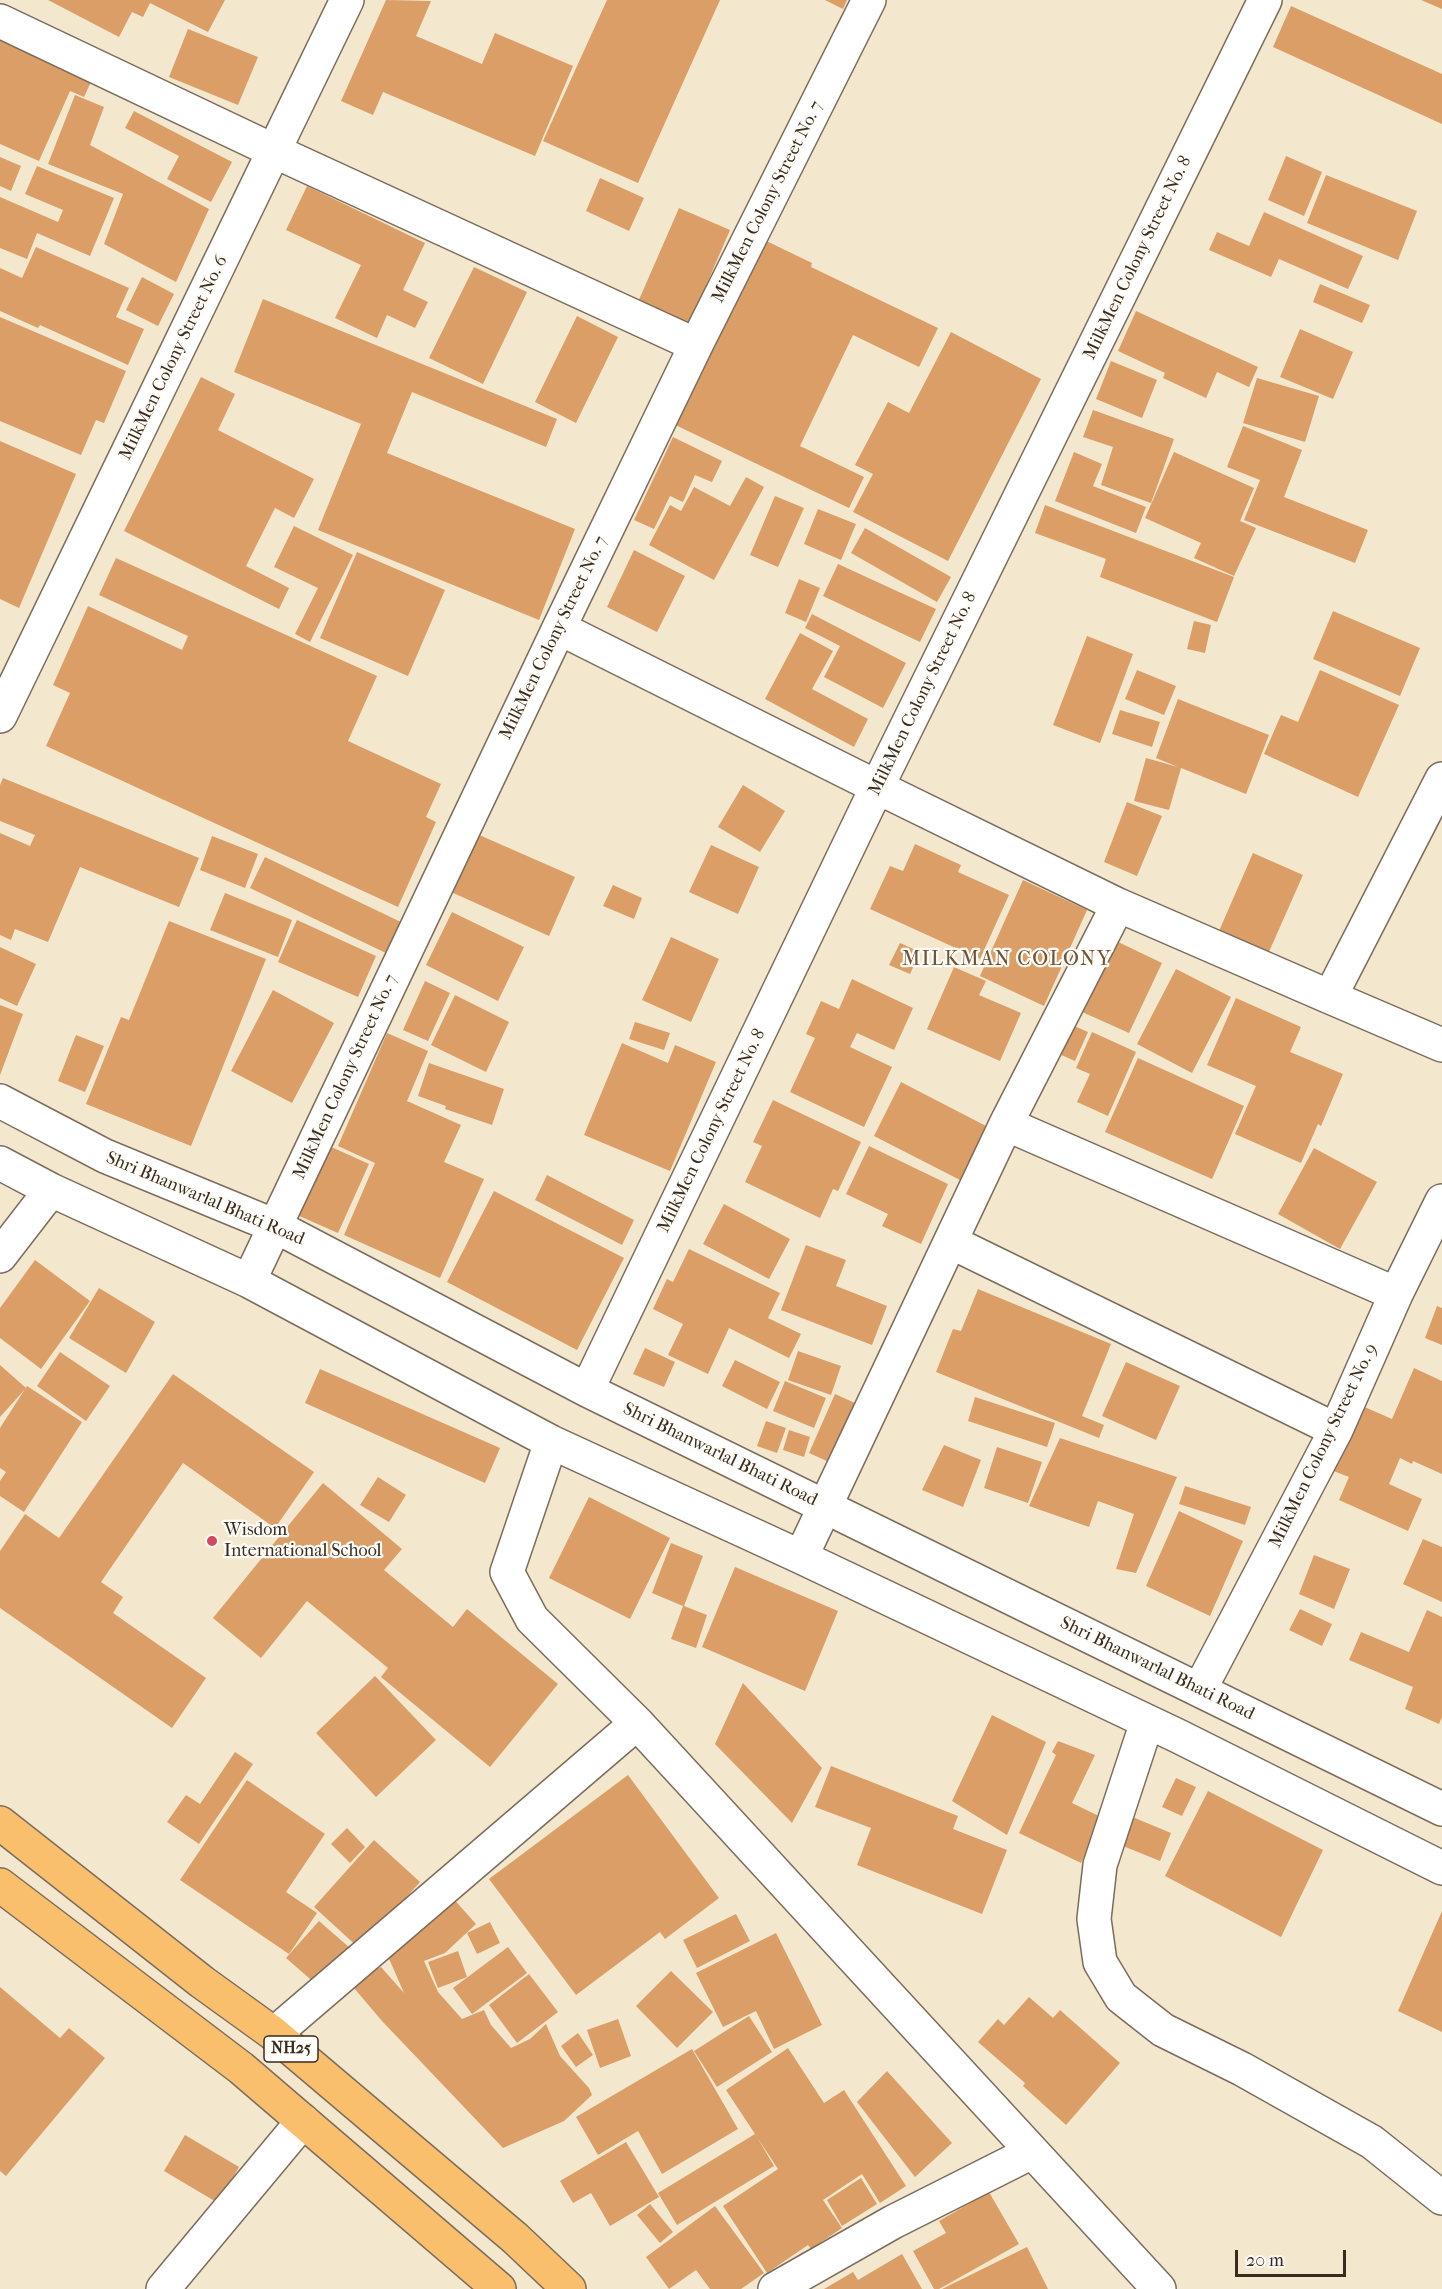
<!DOCTYPE html>
<html>
<head>
<meta charset="utf-8">
<style>
  body { margin:0 }
  #map { position:relative; width:1442px; height:2289px; overflow:hidden; background:#f3e7ce; font-family:"IM FELL French Canon",serif }
  canvas { display:block }
  .scale { position:absolute; left:1235px; top:2250px; width:111px; height:27px; box-sizing:border-box; border:3px solid #3b2a1e; border-top:0; padding-left:8px; font-size:18px; line-height:21px; white-space:nowrap; color:#3b2a1e; -webkit-text-stroke:4px #fdfcf7; paint-order:stroke }
</style>
</head>
<body>
<div id="map">
<canvas width="1442" height="2289"></canvas>
<div class="scale">20 m</div>
</div>
<script>
const g = document.querySelector('canvas').getContext('2d');
g.lineJoin = 'round';
function paint(path, color) {
  g.fillStyle = color;
  g.fill(path, 'evenodd');
}
function poly(rows) {
  const path = new Path2D();
  for (const r of rows) {
    path.moveTo(r[0], r[1]);
    for (let i = 2; i < r.length; i += 2) path.lineTo(r[i], r[i + 1]);
  }
  return path;
}
function stroke(path, color, width, dash) {
  g.strokeStyle = color;
  g.lineWidth = width;
  g.lineCap = dash ? 'butt' : 'round';
  g.setLineDash(dash || []);
  g.stroke(path);
}
function drawText(font, color, halo, rows, align = 'center') {
  g.font = font + ' "IM FELL French Canon",serif';
  g.lineWidth = 4.5;
  g.setLineDash([]);
  g.textBaseline = 'middle';
  g.strokeStyle = halo;
  g.fillStyle = color;
  for (const [text, x, y, turn = 0] of rows) {
    g.save();
    g.translate(x, y);
    g.rotate((+turn || 0) * Math.PI / 180);
    g.textAlign = isNaN(turn) ? turn : align;
    if (halo) g.strokeText(text, 0, 0);
    g.fillText(text, 0, 0);
    g.restore();
  }
}
const building = poly([
  [48,0,225,0,208,32,150,3,143,17,132,12,119,37],
  [386,0,431,1,416,36,482,64,495,33,573,66,535,156,383,92,373,115,341,101],
  [607,0,720,0,638,183,543,141],
  [825,0,847,0,843,9],
  [1421,0,1442,0,1442,9],
  [1291,6,1442,74,1442,124,1273,47],
  [188,29,258,57,238,105,169,77],
  [0,34,94,75,84,97,70,91,39,161,0,144],
  [75,95,104,107,90,145,209,209,176,282,104,244,123,194,48,164],
  [134,111,232,162,211,202,167,179,179,156,125,128],
  [1286,156,1322,172,1304,216,1268,200],
  [0,157,21,166,11,191,0,186],
  [37,166,114,198,90,256,37,233,27,259,0,248,0,197,58,222,63,210,25,194],
  [1326,175,1417,211,1398,260,1307,223],
  [600,178,644,198,629,231,586,211],
  [307,186,425,243,403,290,428,302,415,328,387,315,377,338,335,318,361,265,286,230],
  [679,208,730,230,689,325,638,302],
  [1264,212,1363,256,1348,289,1279,259,1271,277,1209,250,1217,232,1249,246],
  [756,236,812,263,811,267,938,328,919,367,853,335,800,446,864,477,849,508,667,421],
  [36,247,129,288,116,317,144,329,128,365,40,325,38,328,0,311,0,268,22,278],
  [474,267,527,292,483,384,429,358],
  [142,277,174,294,158,326,126,310],
  [1320,284,1370,305,1362,323,1313,302],
  [263,299,557,419,546,447,412,392,387,453,575,529,539,620,318,530,361,424,234,372],
  [1136,311,1258,367,1249,387,1217,372,1206,398,1163,378,1165,373,1118,351],
  [577,316,618,337,576,423,535,402],
  [0,317,126,371,104,423,96,420,81,455,0,421],
  [1300,329,1353,352,1333,399,1280,377],
  [951,332,1041,379,948,561,853,512,873,474,855,465,888,402,909,413],
  [1111,361,1157,380,1142,418,1096,399],
  [201,377,235,394,218,430,314,479,294,518,275,508,246,566,289,588,279,609,124,531],
  [1257,378,1319,396,1305,442,1243,423],
  [1093,410,1174,439,1151,503,1101,485,1113,447,1083,437],
  [1243,426,1302,450,1284,497,1368,530,1355,563,1244,520,1260,480,1227,467],
  [673,437,722,461,712,482,695,475,683,502,670,496,654,529,634,520],
  [0,441,76,474,19,608,0,599],
  [1074,452,1102,464,1093,486,1146,507,1136,533,1055,501],
  [1174,452,1254,488,1240,521,1256,528,1234,576,1194,558,1201,543,1145,518],
  [746,477,764,487,714,580,649,545,670,505,681,511,694,487,730,506],
  [775,496,804,508,778,567,750,555],
  [1045,505,1234,577,1217,622,1100,577,1106,559,1035,533],
  [818,509,856,524,841,560,804,544],
  [294,526,353,555,310,642,295,634,318,588,274,567],
  [865,528,951,577,937,602,851,553],
  [634,550,685,576,657,632,607,607],
  [357,552,445,590,408,676,320,638],
  [116,558,377,676,348,741,441,784,426,817,436,822,398,907,46,746,70,693,53,685,88,606,182,650,188,636,99,595],
  [838,564,936,609,920,642,823,596],
  [799,579,820,588,806,622,785,613],
  [1333,611,1420,648,1400,696,1313,659],
  [812,614,906,663,883,708,824,677,840,646,805,628],
  [1194,621,1211,625,1205,653,1187,649],
  [800,633,833,651,812,689,868,719,854,747,765,699],
  [1087,636,1133,654,1100,743,1053,725],
  [1137,670,1176,686,1164,715,1125,699],
  [1320,670,1399,705,1358,797,1264,754,1281,715,1298,722],
  [1178,699,1269,735,1246,794,1181,768,1169,810,1134,801,1146,758,1178,767,1156,758],
  [1120,710,1160,722,1152,747,1112,734],
  [3,778,199,858,179,907,80,867,48,942,15,929,11,940,0,935,0,833,30,846,35,835,0,821,0,785],
  [743,785,785,811,760,852,718,827],
  [1127,802,1162,816,1137,876,1104,862],
  [477,834,575,877,549,936,451,892],
  [212,836,258,854,245,888,200,870],
  [915,844,961,865,958,872,1009,895,980,959,870,909,890,866,903,871],
  [711,845,759,867,738,914,689,892],
  [1253,853,1303,875,1268,954,1219,931],
  [265,857,403,923,388,954,250,888],
  [1023,880,1087,910,1044,1006,980,976],
  [613,885,642,898,634,919,603,906],
  [225,893,292,920,278,957,210,930],
  [452,912,524,947,498,1001,426,965],
  [297,920,376,956,358,997,278,962],
  [169,921,266,959,191,1146,86,1104,121,1017,129,1020],
  [671,937,719,959,691,1022,642,1000],
  [1114,940,1162,963,1129,1033,1080,1011],
  [900,943,920,952,910,974,889,965],
  [0,947,36,964,17,1006,0,998],
  [954,967,986,981,979,995,1021,1013,1000,1061,927,1029],
  [1176,969,1231,997,1192,1073,1137,1044],
  [852,979,913,1008,894,1050,857,1033,850,1047,892,1067,864,1127,790,1092,815,1038,806,1034,821,1001,839,1009],
  [425,981,450,993,428,1041,403,1030],
  [273,990,334,1023,292,1103,231,1071],
  [455,995,509,1022,486,1072,431,1045],
  [1236,998,1301,1027,1290,1052,1343,1074,1321,1126,1318,1124,1301,1163,1235,1134,1256,1086,1207,1065],
  [0,1005,23,1014,0,1075],
  [635,1022,670,1033,664,1050,629,1039],
  [1072,1025,1088,1032,1075,1061,1059,1054],
  [1092,1032,1136,1052,1108,1116,1077,1102,1090,1074,1076,1068],
  [387,1033,428,1051,407,1101,461,1125,444,1162,484,1179,440,1278,344,1235,375,1163,338,1146],
  [76,1035,104,1046,85,1092,58,1081],
  [622,1043,668,1063,675,1045,716,1062,670,1171,584,1135],
  [1138,1058,1244,1106,1212,1179,1105,1132],
  [429,1063,504,1089,492,1125,445,1109,446,1106,418,1096],
  [901,1082,986,1126,960,1180,874,1136],
  [773,1100,861,1142,838,1191,833,1189,820,1218,745,1182,762,1146,753,1142],
  [329,1146,369,1164,338,1233,297,1215],
  [869,1146,948,1184,921,1244,882,1226,888,1214,846,1194],
  [1314,1148,1377,1182,1340,1249,1278,1214],
  [547,1175,634,1220,622,1245,535,1200],
  [494,1191,624,1258,577,1350,447,1282],
  [724,1204,790,1239,769,1279,703,1244],
  [806,1245,846,1260,836,1286,887,1306,872,1345,781,1310],
  [689,1249,780,1293,768,1318,801,1334,789,1358,729,1328,708,1374,668,1355,683,1324,653,1309,667,1279,673,1282],
  [35,1260,90,1301,41,1369,0,1338,0,1308],
  [99,1288,155,1322,126,1373,69,1338],
  [978,1289,1111,1344,1082,1416,1104,1425,1099,1438,936,1372,953,1329,961,1331],
  [1437,1306,1442,1308,1442,1345,1425,1338],
  [645,1348,675,1362,664,1387,633,1374],
  [798,1351,841,1366,831,1395,788,1380],
  [60,1352,110,1386,86,1421,37,1386],
  [735,1360,780,1382,767,1409,722,1386],
  [1126,1362,1180,1386,1156,1440,1102,1416],
  [0,1365,26,1388,0,1417],
  [1414,1368,1442,1381,1442,1474,1413,1461,1412,1464,1400,1458,1389,1484,1422,1499,1408,1531,1339,1500,1349,1477,1331,1470,1360,1405,1392,1419],
  [320,1369,500,1448,485,1483,305,1403],
  [173,1374,314,1472,275,1528,183,1463,101,1582,123,1597,113,1613,206,1678,172,1728,0,1608,0,1551,25,1514,59,1538],
  [785,1381,826,1398,814,1428,773,1411],
  [27,1386,82,1422,24,1512,0,1496,0,1481,6,1472,0,1468,0,1428],
  [835,1394,855,1403,829,1462,809,1453],
  [975,1397,1055,1423,1047,1447,968,1421],
  [766,1421,786,1428,777,1453,757,1446],
  [789,1430,810,1437,804,1457,783,1450],
  [1060,1438,1177,1477,1136,1573,1116,1569,1134,1514,1098,1501,1089,1527,1029,1506],
  [944,1445,981,1460,963,1507,922,1490],
  [997,1447,1042,1462,1028,1503,984,1488],
  [378,1477,406,1495,389,1522,360,1505],
  [323,1483,402,1549,384,1570,453,1627,467,1609,558,1684,490,1767,381,1677,388,1668,307,1601,261,1658,213,1618],
  [1185,1486,1251,1507,1245,1525,1179,1504],
  [589,1497,670,1538,630,1619,549,1578],
  [1179,1511,1243,1541,1210,1616,1146,1586],
  [1423,1539,1442,1547,1442,1602,1403,1584],
  [671,1543,703,1556,684,1606,707,1615,696,1648,671,1639,683,1606,652,1593],
  [1314,1555,1350,1569,1334,1609,1299,1594],
  [735,1567,838,1611,805,1691,702,1647],
  [1300,1609,1332,1624,1322,1646,1289,1630],
  [1427,1610,1442,1617,1442,1717,1439,1724,1405,1709,1413,1687,1349,1660,1361,1632,1409,1652],
  [375,1676,436,1740,376,1797,316,1733],
  [743,1683,822,1768,792,1823,715,1744],
  [992,1715,1046,1742,1007,1835,952,1801],
  [1058,1741,1095,1755,1072,1803,1103,1818,1081,1863,1019,1833,1056,1755,1052,1752],
  [235,1752,253,1764,199,1844,167,1822,186,1795,200,1804],
  [831,1766,958,1816,953,1829,1007,1850,982,1914,857,1865,871,1828,815,1807],
  [628,1775,719,1898,665,1939,660,1932,576,1995,489,1879],
  [1176,1778,1196,1787,1182,1816,1162,1807],
  [247,1780,325,1834,286,1892,317,1913,289,1954,180,1880],
  [1208,1791,1323,1850,1281,1937,1165,1876],
  [1130,1816,1171,1833,1160,1861,1118,1844],
  [347,1828,365,1847,350,1863,331,1844],
  [374,1840,420,1882,360,1949,314,1907],
  [451,1896,476,1924,445,1953,424,1961,438,1992,462,2019,484,2010,491,2025,511,2048,530,2039,546,2024,560,2056,589,2088,592,2095,564,2121,503,2148,382,2021,348,1981,381,1967,404,1993,387,1954],
  [1442,1911,1442,2032,1398,2011],
  [736,1914,750,1941,697,1968,683,1940],
  [319,1921,350,1948,317,1985,286,1958],
  [490,1922,500,1943,477,1954,467,1933],
  [776,1933,822,2025,774,2049,756,2011,723,2027,696,1973],
  [508,1947,527,1973,472,2014,453,1988],
  [458,1951,467,1977,438,1988,428,1962],
  [671,1971,713,2012,677,2048,636,2006],
  [529,1974,558,2012,517,2043,489,2005],
  [0,1987,60,2038,69,2028,105,2058,6,2176,0,2171],
  [1029,1997,1053,2018,1060,2010,1120,2063,1066,2125,1023,2086,1025,2083,978,2042,998,2019,1004,2025],
  [749,2016,772,2052,717,2087,694,2051],
  [618,2019,631,2056,600,2068,587,2030],
  [578,2033,593,2055,576,2067,561,2046],
  [788,2048,824,2103,844,2090,906,2186,880,2203,862,2174,823,2200,842,2228,811,2249,808,2245,767,2273,723,2206,778,2169,757,2137,774,2166,677,2225,658,2193,755,2134,726,2090],
  [692,2049,738,2129,662,2174,638,2131,598,2155,576,2117],
  [887,2071,952,2143,915,2177,857,2102],
  [185,2135,239,2167,218,2203,164,2171],
  [626,2142,659,2197,610,2226,591,2193,573,2203,560,2181],
  [861,2178,877,2204,842,2226,827,2200],
  [989,2192,1019,2244,939,2289,934,2289,913,2251,946,2233,939,2221],
  [650,2204,673,2232,660,2243,637,2215],
  [715,2206,764,2273,741,2289,710,2289,696,2270,669,2289,646,2257],
  [1027,2247,1048,2289,942,2289],
  [902,2254,922,2289,824,2289,853,2272,858,2280]
]);
const minor = poly([
  [0,21,274,151,696,345],
  [559,628,877,787,1118,905,1330,997],
  [0,716,347,0],
  [1442,779,1330,997,1442,1045],
  [0,1101,105,1156,275,1226,587,1390,1442,1809],
  [1006,1124,1396,1294],
  [0,1163,51,1190,249,1281,551,1442,801,1557,1178,1736,1442,1868],
  [951,1242,1336,1430],
  [0,1256,51,1190],
  [249,1281,559,628,696,345,869,0],
  [587,1390,877,787,1265,0],
  [551,1442,507,1572,532,1619,637,1723,1159,2289],
  [801,1557,1006,1124,1118,905],
  [1200,1689,1336,1430,1396,1294,1442,1201],
  [1147,1722,1100,1865,1094,1919,1100,1962,1121,1997,1163,2030,1242,2069,1372,2142,1442,2198],
  [274,2034,637,1723],
  [163,2289,303,2121],
  [775,2289,893,2222,1032,2152]
]);
const primary = poly([
  [0,1823,202,1982,274,2034,515,2238,569,2289],
  [0,1885,241,2068,499,2289]
]);
const markers = [
  [212,1541,6,"#d1495b"]
];
const shields = [
  [291,2049,54]
];
const shieldNames = [
  ["NH25",291,2049]
];
const streetNames = [
  ["MilkMen Colony Street No. 7",768,202,-63],
  ["MilkMen Colony Street No. 8",1138,258,-64],
  ["MilkMen Colony Street No. 6",174,358,-64],
  ["MilkMen Colony Street No. 7",554,638,-64],
  ["MilkMen Colony Street No. 8",923,694,-64],
  ["MilkMen Colony Street No. 7",346,1077,-65],
  ["MilkMen Colony Street No. 8",712,1131,-64],
  ["Shri Bhanwarlal Bhati Road",205,1199,23],
  ["MilkMen Colony Street No. 9",1324,1446,-64],
  ["Shri Bhanwarlal Bhati Road",720,1455,26],
  ["Shri Bhanwarlal Bhati Road",1157,1669,26]
];
const poiNames = [
  ["Wisdom",224,1531],
  ["International School",224,1552]
];
const neighbourhoodNames = [
  ["MILKMAN COLONY",1007,960]
];
paint(building, '#db9e67');
stroke(minor, '#7b6c5c', 36);
stroke(primary, '#7b6c5c', 36);
stroke(minor, '#fff', 33);
stroke(primary, '#f9bf6d', 33);
for (const [x, y, r, color] of markers) {
  const dot = new Path2D();
  dot.arc(x, y, r, 0, 2 * Math.PI);
  g.fillStyle = color;
  g.fill(dot);
  stroke(dot, '#fdfcf7', 2);
}
for (const [x, y, w] of shields) {
  const box = new Path2D();
  box.roundRect(x - w / 2, y - 13, w, 26, 4.5);
  g.fillStyle = '#fdfcf7';
  g.fill(box);
  stroke(box, '#3b2a1e', 1.5);
}
drawText('bold 16px', '#3b2a1e', null, shieldNames);
drawText('18px', '#3b2a1e', '#fdfcf7', streetNames);
drawText('18px', '#3b2a1e', '#fdfcf7', poiNames, 'left');
g.letterSpacing = '1.5px';
drawText('20px', '#735338', '#fdfcf7', neighbourhoodNames);
g.letterSpacing = '0px';
</script>
</body>
</html>
